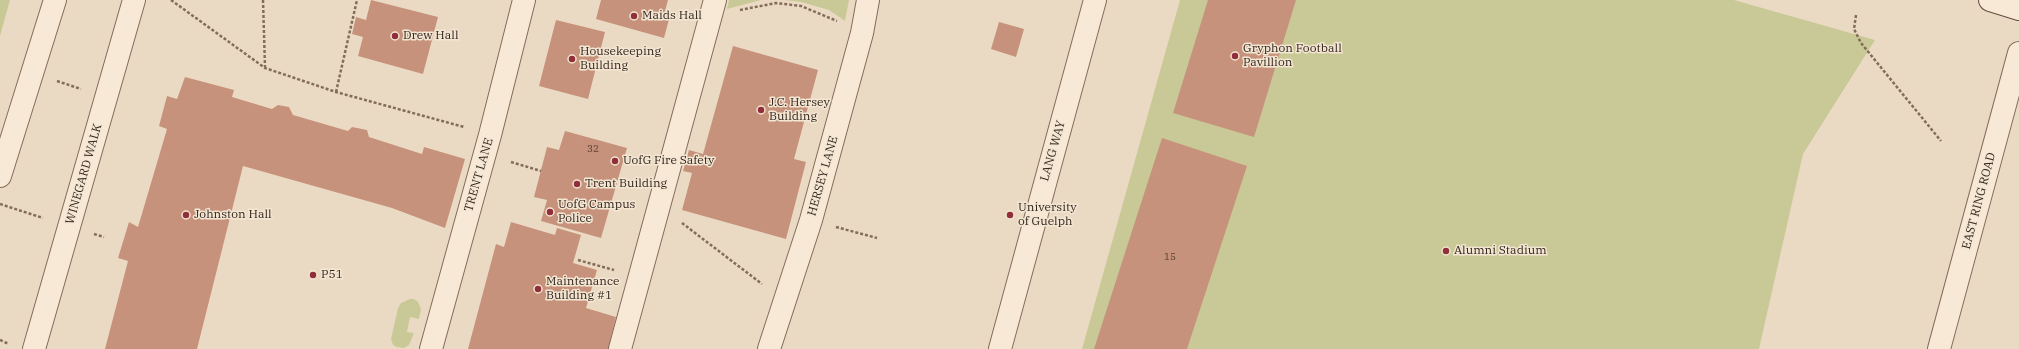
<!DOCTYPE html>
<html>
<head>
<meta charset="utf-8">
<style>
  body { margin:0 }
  canvas { display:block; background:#ebdac3 }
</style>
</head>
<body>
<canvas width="2019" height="349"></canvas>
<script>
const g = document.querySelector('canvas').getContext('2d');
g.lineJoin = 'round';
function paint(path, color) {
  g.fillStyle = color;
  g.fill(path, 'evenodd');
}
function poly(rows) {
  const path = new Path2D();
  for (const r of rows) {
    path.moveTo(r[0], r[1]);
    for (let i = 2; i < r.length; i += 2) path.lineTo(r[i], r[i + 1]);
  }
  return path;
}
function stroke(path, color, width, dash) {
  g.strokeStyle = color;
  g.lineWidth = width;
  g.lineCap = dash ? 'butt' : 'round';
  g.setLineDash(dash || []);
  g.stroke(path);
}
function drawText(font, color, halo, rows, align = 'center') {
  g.font = font + ' "IBM Plex Serif",serif';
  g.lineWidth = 3;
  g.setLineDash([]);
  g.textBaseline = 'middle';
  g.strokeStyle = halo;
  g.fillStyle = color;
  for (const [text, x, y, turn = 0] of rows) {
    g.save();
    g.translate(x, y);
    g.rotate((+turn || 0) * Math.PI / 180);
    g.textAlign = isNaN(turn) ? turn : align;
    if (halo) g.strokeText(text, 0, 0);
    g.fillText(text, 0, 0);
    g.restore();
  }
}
const green = poly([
  [0,0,10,0,0,36],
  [729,0,761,0,727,9],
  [785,0,849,0,845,21,829,10,801,2],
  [1180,0,1734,0,1875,40,1803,154,1759,349,1082,349],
  [410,299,414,299,418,302,421,309,419,319,410,317,407,332,414,333,409,345,404,348,397,347,393,345,391,339,398,308,401,303]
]);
const building = poly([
  [371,0,438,17,423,74,358,56,363,37,352,34,356,17,366,20],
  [601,0,668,0,665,11,671,12,664,38,596,19],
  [1208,0,1296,0,1254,137,1173,113],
  [556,20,605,32,588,99,539,86],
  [999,22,1024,29,1016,57,991,49],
  [733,46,818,70,794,159,806,162,786,239,682,210,692,173,683,171,689,150,703,154],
  [185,77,234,90,232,97,272,109,278,105,289,107,293,115,348,131,352,127,367,130,369,137,422,154,424,147,465,159,445,228,392,208,243,166,197,349,105,349,128,261,118,258,129,222,138,227,167,129,159,126,167,96,177,99],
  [565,131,627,148,601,238,541,221,547,200,534,197,547,147,559,150],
  [1162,138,1247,166,1187,349,1094,349],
  [511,222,555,235,557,228,581,235,573,263,597,270,586,308,616,317,608,349,468,349,496,244,504,247]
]);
const path = poly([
  [171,0,265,68,336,92,464,127],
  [263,0,265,67],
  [740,10,776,3,801,6,837,21],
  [1856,15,1854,29,1861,43,1941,141],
  [57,81,81,89],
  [336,92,357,0],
  [511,162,541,171],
  [0,204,43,218],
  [682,223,762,284],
  [836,227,877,238],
  [94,234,104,237],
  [578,260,614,270],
  [0,340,9,344]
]);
const pedestrian = poly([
  [34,349,134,0]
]);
const minor = poly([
  [0,176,55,0],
  [431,349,490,135,524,0],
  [620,349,715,0],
  [769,349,811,220,862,33,868,0],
  [1000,349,1095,0],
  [1939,349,2019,53]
]);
const secondary = poly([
  [1990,0,2019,9]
]);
const markers = [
  [634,16,4,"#902e3a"],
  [395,36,4,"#902e3a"],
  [1235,56,4,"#902e3a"],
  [572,59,4,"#902e3a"],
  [761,110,4,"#902e3a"],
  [615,161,4,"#902e3a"],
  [577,184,4,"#902e3a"],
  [550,212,4,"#902e3a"],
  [186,215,4,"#902e3a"],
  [1010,215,4,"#902e3a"],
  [1446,251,4,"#902e3a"],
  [313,275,4,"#902e3a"],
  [538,289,4,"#902e3a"]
];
const numberNames = [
  ["32",593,149],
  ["15",1170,257]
];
const poiNames = [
  ["Maids Hall",642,16],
  ["Drew Hall",403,36],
  ["Gryphon Football",1243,49],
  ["Pavillion",1243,63],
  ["Housekeeping",580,52],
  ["Building",580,66],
  ["J.C. Hersey",769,103],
  ["Building",769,117],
  ["UofG Fire Safety",623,161],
  ["Trent Building",585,184],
  ["UofG Campus",558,205],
  ["Police",558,219],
  ["University",1018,208],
  ["of Guelph",1018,222],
  ["Johnston Hall",194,215],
  ["Alumni Stadium",1454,251],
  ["P51",321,275],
  ["Maintenance",546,282],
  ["Building #1",546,296]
];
const streetNames = [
  ["LANG WAY",1053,151,-74],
  ["WINEGARD WALK",84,174,-74],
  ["TRENT LANE",479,175,-74],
  ["HERSEY LANE",823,176,-74],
  ["EAST RING ROAD",1979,201,-75]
];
paint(green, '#c9c997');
paint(building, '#c7927b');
stroke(pedestrian, '#846c5b', 24);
stroke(minor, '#846c5b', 24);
stroke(secondary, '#664d3e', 24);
stroke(path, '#846c5b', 2.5, [3, 2]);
stroke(pedestrian, '#f7e9d5', 22);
stroke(minor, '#f7e9d5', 22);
stroke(secondary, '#f7e9d5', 22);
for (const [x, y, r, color] of markers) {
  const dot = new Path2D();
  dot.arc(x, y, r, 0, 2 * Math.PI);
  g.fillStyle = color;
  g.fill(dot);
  stroke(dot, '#f3e6d2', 1.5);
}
drawText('10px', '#5a4135', null, numberNames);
drawText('12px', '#35261e', '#f3e6d2', poiNames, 'left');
drawText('12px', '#35261e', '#f3e6d2', streetNames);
</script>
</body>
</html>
